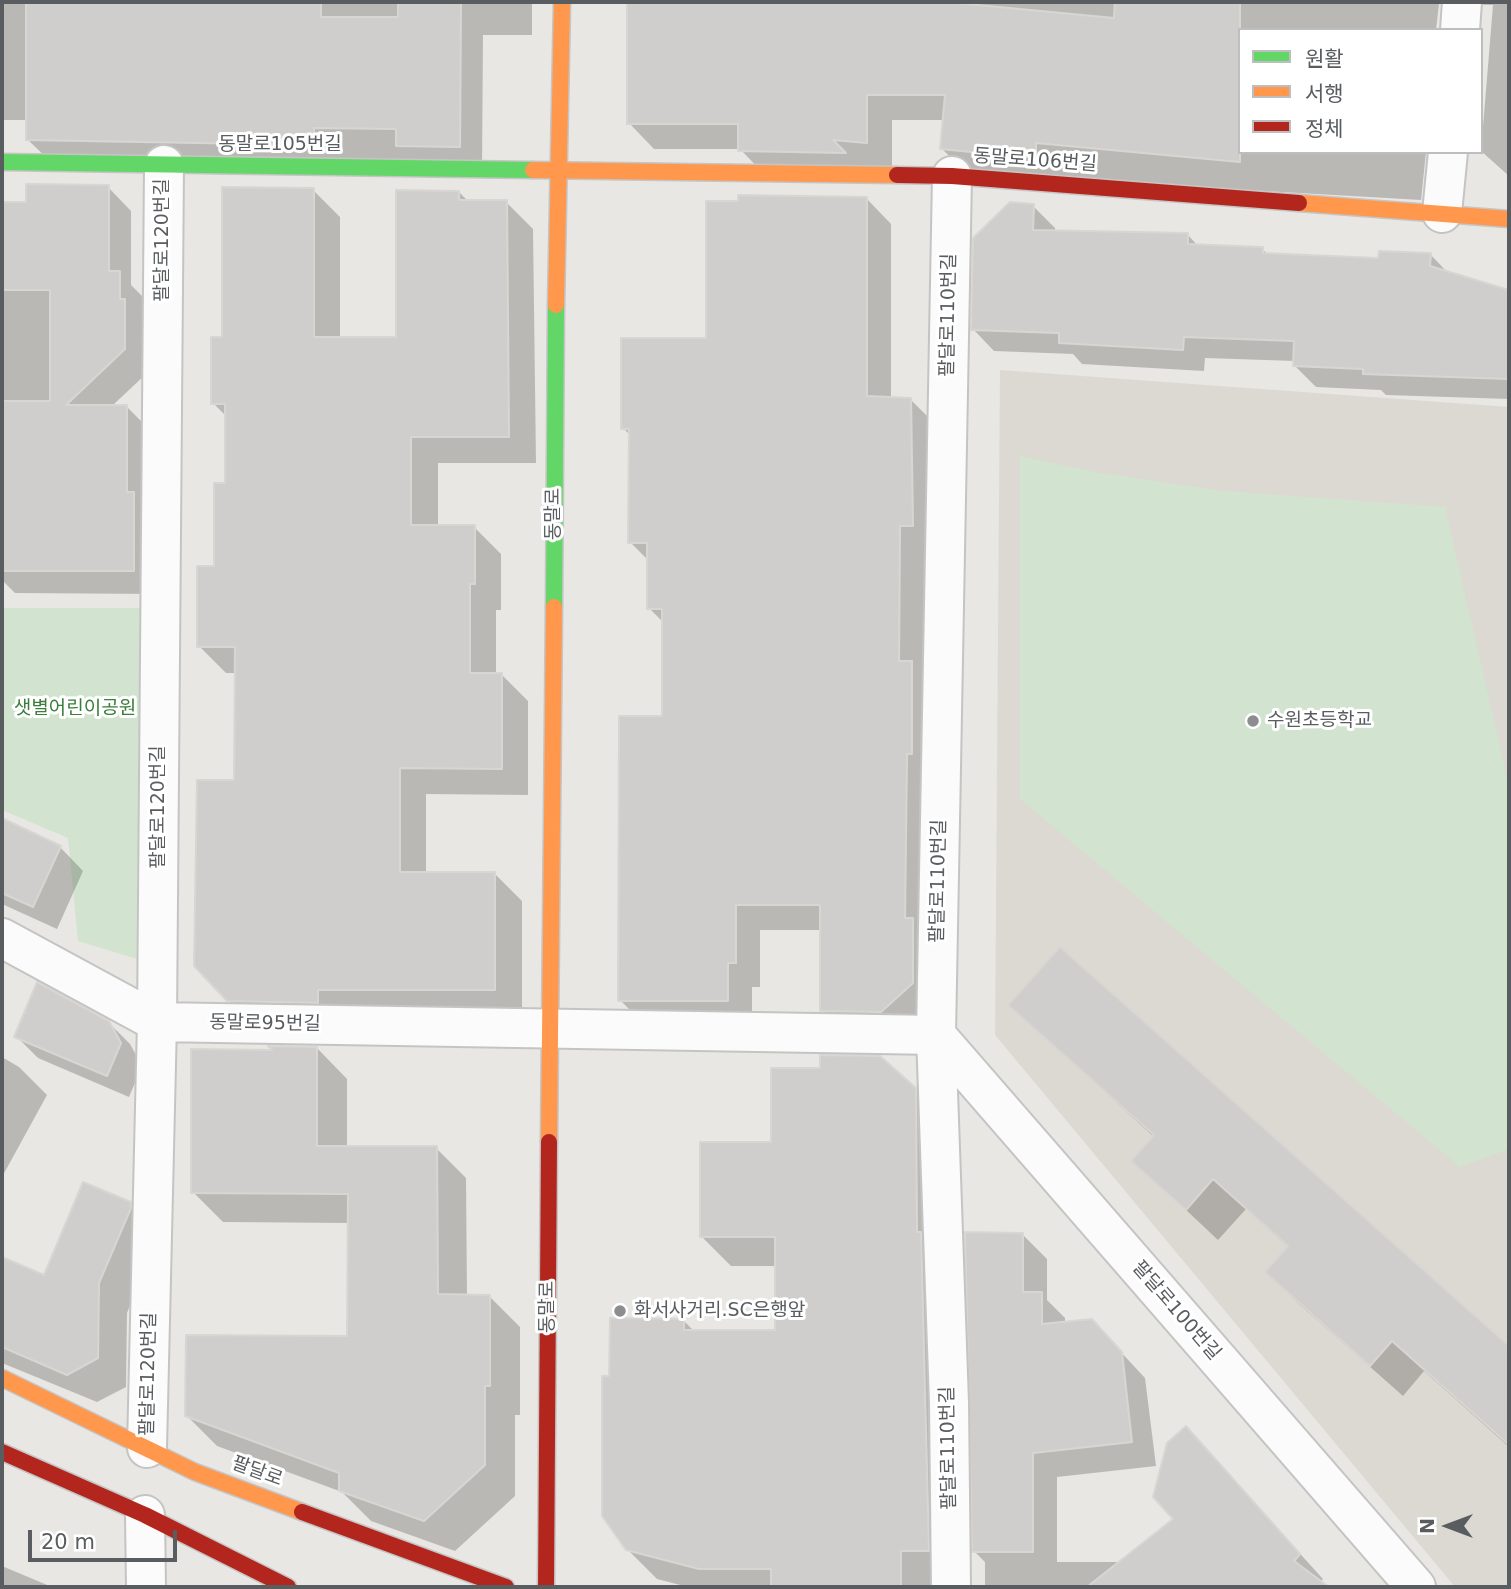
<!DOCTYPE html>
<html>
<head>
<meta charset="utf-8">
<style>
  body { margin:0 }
  #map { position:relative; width:1511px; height:1589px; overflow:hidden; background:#e9e7e3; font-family:"DejaVu Sans","Noto Sans KR",sans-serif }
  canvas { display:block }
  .frame { position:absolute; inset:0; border:4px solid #595d60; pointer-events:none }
  .legend { position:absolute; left:1238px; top:28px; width:245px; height:126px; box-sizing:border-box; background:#fff; border:2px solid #bdbebf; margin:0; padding:9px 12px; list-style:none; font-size:21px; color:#595d60 }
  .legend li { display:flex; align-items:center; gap:14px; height:35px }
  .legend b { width:35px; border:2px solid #bdbebf }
  .north { position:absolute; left:1413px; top:1491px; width:70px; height:70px; -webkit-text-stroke:5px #fff; paint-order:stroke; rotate:270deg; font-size:19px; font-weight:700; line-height:28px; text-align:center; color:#595d60 }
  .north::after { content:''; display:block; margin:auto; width:24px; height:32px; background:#595d60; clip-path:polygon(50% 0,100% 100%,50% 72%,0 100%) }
  .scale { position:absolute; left:28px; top:1530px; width:149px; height:32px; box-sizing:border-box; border:4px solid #595d60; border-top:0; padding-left:9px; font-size:21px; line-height:24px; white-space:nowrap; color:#595d60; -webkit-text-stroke:5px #fff; paint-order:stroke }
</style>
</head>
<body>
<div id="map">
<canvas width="1511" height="1589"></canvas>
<div class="frame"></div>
<ul class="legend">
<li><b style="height:9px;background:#63d668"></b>원활</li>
<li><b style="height:9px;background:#ff974d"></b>서행</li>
<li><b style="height:9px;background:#b3261e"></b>정체</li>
</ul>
<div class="north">N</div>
<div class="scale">20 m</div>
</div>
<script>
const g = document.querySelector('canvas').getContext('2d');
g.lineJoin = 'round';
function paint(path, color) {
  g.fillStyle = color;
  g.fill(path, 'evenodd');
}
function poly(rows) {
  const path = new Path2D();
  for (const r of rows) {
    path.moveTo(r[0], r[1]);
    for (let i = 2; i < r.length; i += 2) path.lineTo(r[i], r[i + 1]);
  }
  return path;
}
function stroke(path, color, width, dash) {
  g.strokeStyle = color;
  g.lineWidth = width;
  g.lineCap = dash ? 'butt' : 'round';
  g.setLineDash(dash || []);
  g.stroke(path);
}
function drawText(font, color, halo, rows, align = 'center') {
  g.font = font + ' "DejaVu Sans","Noto Sans KR",sans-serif';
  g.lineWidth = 6;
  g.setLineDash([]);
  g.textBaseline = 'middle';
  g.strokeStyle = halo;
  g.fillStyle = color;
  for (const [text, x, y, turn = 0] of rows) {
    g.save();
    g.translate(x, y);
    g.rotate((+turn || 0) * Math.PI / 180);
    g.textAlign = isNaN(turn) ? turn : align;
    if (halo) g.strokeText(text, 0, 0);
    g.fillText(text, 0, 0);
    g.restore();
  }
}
const education = poly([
  [1000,370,1509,407,1509,1587,1455,1587,995,1035]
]);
const green = poly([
  [1020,456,1094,472,1223,491,1445,507,1509,787,1509,1149,1460,1167,1020,799],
  [2,608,148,608,147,962,78,941,68,838,2,810]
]);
const shadow = poly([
  [2,2,532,2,532,35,483,35,482,169,52,163,28,140,28,120,2,120],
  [629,2,1509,2,1509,176,1481,151,1493,5,1439,4,1436,30,1240,30,1240,152,1426,152,1421,200,968,174,942,149,945,120,892,120,892,167,766,176,740,149,654,149,629,123],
  [108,187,131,211,131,285,142,296,142,319,147,324,147,373,112,406,126,406,150,430,157,594,15,593,2,580,2,204,28,204],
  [313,190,340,217,340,339,397,339,459,192,468,201,506,202,533,229,536,463,438,463,438,527,474,527,501,554,501,610,496,610,496,674,501,674,528,701,528,795,426,794,426,873,495,874,522,901,522,1016,255,1028,228,1000,237,673,226,673,199,646,215,568,227,485,227,417,213,403,224,339],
  [866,198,891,224,891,399,911,400,936,425,938,550,925,550,923,674,937,688,938,1009,907,1037,847,1036,822,1010,822,930,760,930,760,987,752,987,752,1026,645,1025,620,1000,664,718,664,623,649,608,649,561,630,542,631,436,623,428,708,340],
  [1033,206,1055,228,1055,232,1188,235,1198,246,1262,249,1269,255,1380,260,1430,254,1449,274,1496,288,1509,288,1509,399,1386,395,1381,390,1316,387,1295,366,1295,361,1205,358,1204,371,1082,364,1073,354,994,351,973,329],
  [4,821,60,847,83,871,57,929,2,904],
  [1060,949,1509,1349,1509,1447,1424,1371,1403,1396,1299,1304,1267,1272,1289,1248,1246,1209,1218,1240,1134,1161,1154,1137,1010,1005],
  [108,1022,130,1044,142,1066,129,1097,38,1058,16,1036],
  [317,1048,347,1079,347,1148,436,1148,466,1178,467,1296,490,1297,520,1327,520,1415,515,1415,515,1496,455,1551,371,1521,342,1492,217,1446,186,1415,348,1338,349,1223,223,1222,193,1192,276,1051],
  [2,1057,19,1067,47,1095,2,1177],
  [915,1089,945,1119,958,1580,930,1580,930,1587,688,1587,657,1579,627,1549,611,1378,683,1320,695,1332,777,1332,777,1266,731,1266,701,1236,773,1144],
  [130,1203,159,1232,127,1313,126,1387,97,1402,2,1363,2,1259,45,1277],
  [1023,1235,1047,1259,1047,1300,1065,1318,1065,1323,1091,1320,1145,1378,1156,1466,1057,1477,1057,1562,1121,1562,1175,1519,1186,1428,1323,1579,1320,1583,1326,1587,985,1587,985,1562,974,1551],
  [2,1566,52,1587,2,1587]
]);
const building = poly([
  [26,2,321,2,321,17,398,17,398,2,461,2,460,147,396,146,396,129,314,128,314,145,26,140,26,2],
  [627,2,946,2,1114,18,1115,2,1240,2,1240,162,1036,143,1036,158,940,149,945,95,867,95,867,143,833,140,846,153,738,151,738,124,627,124,627,2],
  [26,184,109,185,109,271,120,271,120,299,125,299,125,349,66,405,127,405,127,492,134,492,134,571,2,571,2,401,50,401,50,290,2,290,2,202,26,202,26,184],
  [222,187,314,188,314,337,396,337,396,190,459,191,459,200,507,200,509,437,411,437,411,525,475,525,475,584,470,584,470,673,502,673,502,769,400,768,400,872,495,872,495,990,318,990,318,1003,227,1001,194,966,197,780,234,780,235,647,197,647,197,566,214,566,214,483,225,483,225,404,211,404,211,337,222,337,222,187],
  [738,195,867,197,867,396,911,398,913,526,900,526,899,661,912,661,912,754,907,754,905,918,913,918,913,983,881,1012,820,1011,820,905,736,905,736,963,728,963,728,1001,618,1001,619,716,662,716,662,609,647,609,647,543,628,543,629,429,621,429,621,338,706,338,706,201,738,201,738,195],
  [1010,202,1034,204,1033,230,1188,233,1188,244,1263,247,1263,253,1378,258,1379,251,1431,253,1430,266,1509,290,1509,379,1363,374,1363,369,1293,366,1294,341,1184,337,1183,350,1059,343,1059,333,971,330,973,238,1010,202],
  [2,818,61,846,33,907,2,893,2,818],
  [1060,947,1509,1346,1509,1445,1392,1341,1370,1366,1265,1272,1288,1246,1213,1179,1186,1210,1131,1161,1154,1135,1008,1005,1060,947],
  [37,982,109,1021,121,1043,107,1076,14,1037,37,982],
  [268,1046,317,1047,317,1146,437,1146,438,1294,490,1295,490,1386,485,1386,485,1465,424,1521,339,1491,339,1473,185,1416,186,1335,347,1336,348,1194,191,1193,191,1049,272,1050,268,1046],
  [820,1055,880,1056,916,1088,917,1232,921,1232,929,1551,901,1551,901,1587,771,1587,771,1569,699,1569,626,1550,602,1516,602,1376,609,1376,610,1318,684,1319,684,1330,775,1330,775,1237,700,1237,700,1142,771,1142,771,1068,820,1068,820,1055],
  [83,1182,131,1202,131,1208,99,1283,98,1358,67,1375,2,1347,2,1257,44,1275,83,1182],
  [965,1232,1023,1233,1023,1292,1042,1292,1042,1324,1092,1319,1122,1352,1132,1442,1033,1453,1033,1552,972,1552,965,1232],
  [1186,1426,1300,1554,1294,1561,1329,1587,1087,1587,1173,1519,1153,1497,1167,1443,1186,1426]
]);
const street = poly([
  [1460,30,1462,2],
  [1442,213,1448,152],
  [2,938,157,1022,936,1035],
  [936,1035,1416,1587],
  [147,1448,157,1022,164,165],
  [145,1515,146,1587],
  [951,1587,949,1403,936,1035,952,176]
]);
const fast = poly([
  [2,162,533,170],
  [554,607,556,305]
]);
const slow = poly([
  [533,170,897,175],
  [1299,203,1509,219],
  [556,305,562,2],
  [549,1142,554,607],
  [2,1378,195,1472,302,1512]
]);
const jam = poly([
  [897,175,952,176,1299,203],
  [2,1452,145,1515,288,1587],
  [302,1512,506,1587],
  [546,1587,549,1142]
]);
const markers = [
  [1253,721,7,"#8b8d8e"],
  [620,1311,7,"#8b8d8e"]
];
const streetNames = [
  ["동말로105번길",280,145],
  ["동말로106번길",1035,161,4],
  ["팔달로120번길",163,240,-90],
  ["팔달로110번길",949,315,-89],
  ["동말로",554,514,-90],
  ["팔달로120번길",159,807,-90],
  ["팔달로110번길",939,881,-89],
  ["동말로95번길",265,1024,1],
  ["동말로",548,1307,-90],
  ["팔달로100번길",1176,1311,49],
  ["팔달로120번길",149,1374,-89],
  ["팔달로110번길",949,1448,-91],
  ["팔달로",257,1472,20]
];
const parkNames = [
  ["샛별어린이공원",75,709]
];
const poiNames = [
  ["수원초등학교",1267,721],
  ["화서사거리.SC은행앞",634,1311]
];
paint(education, '#dcd9d3');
paint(green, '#d2e4cf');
paint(shadow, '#0003');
paint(building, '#cfcecc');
stroke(building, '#d8d6d2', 2);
stroke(street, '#c4c4c4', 42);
stroke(fast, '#c5c5c5', 19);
stroke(slow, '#c5c5c5', 19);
stroke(jam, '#c5c5c5', 19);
stroke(street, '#fcfbfb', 38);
stroke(fast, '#63d668', 16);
stroke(slow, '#ff974d', 16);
stroke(jam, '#b3261e', 16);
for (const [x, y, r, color] of markers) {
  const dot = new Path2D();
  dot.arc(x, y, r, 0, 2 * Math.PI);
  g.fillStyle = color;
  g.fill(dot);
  stroke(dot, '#fff', 2.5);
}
drawText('19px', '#595d60', '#fff', streetNames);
drawText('19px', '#3b7e3c', '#fff', parkNames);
drawText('19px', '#595d60', '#fff', poiNames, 'left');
</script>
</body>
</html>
